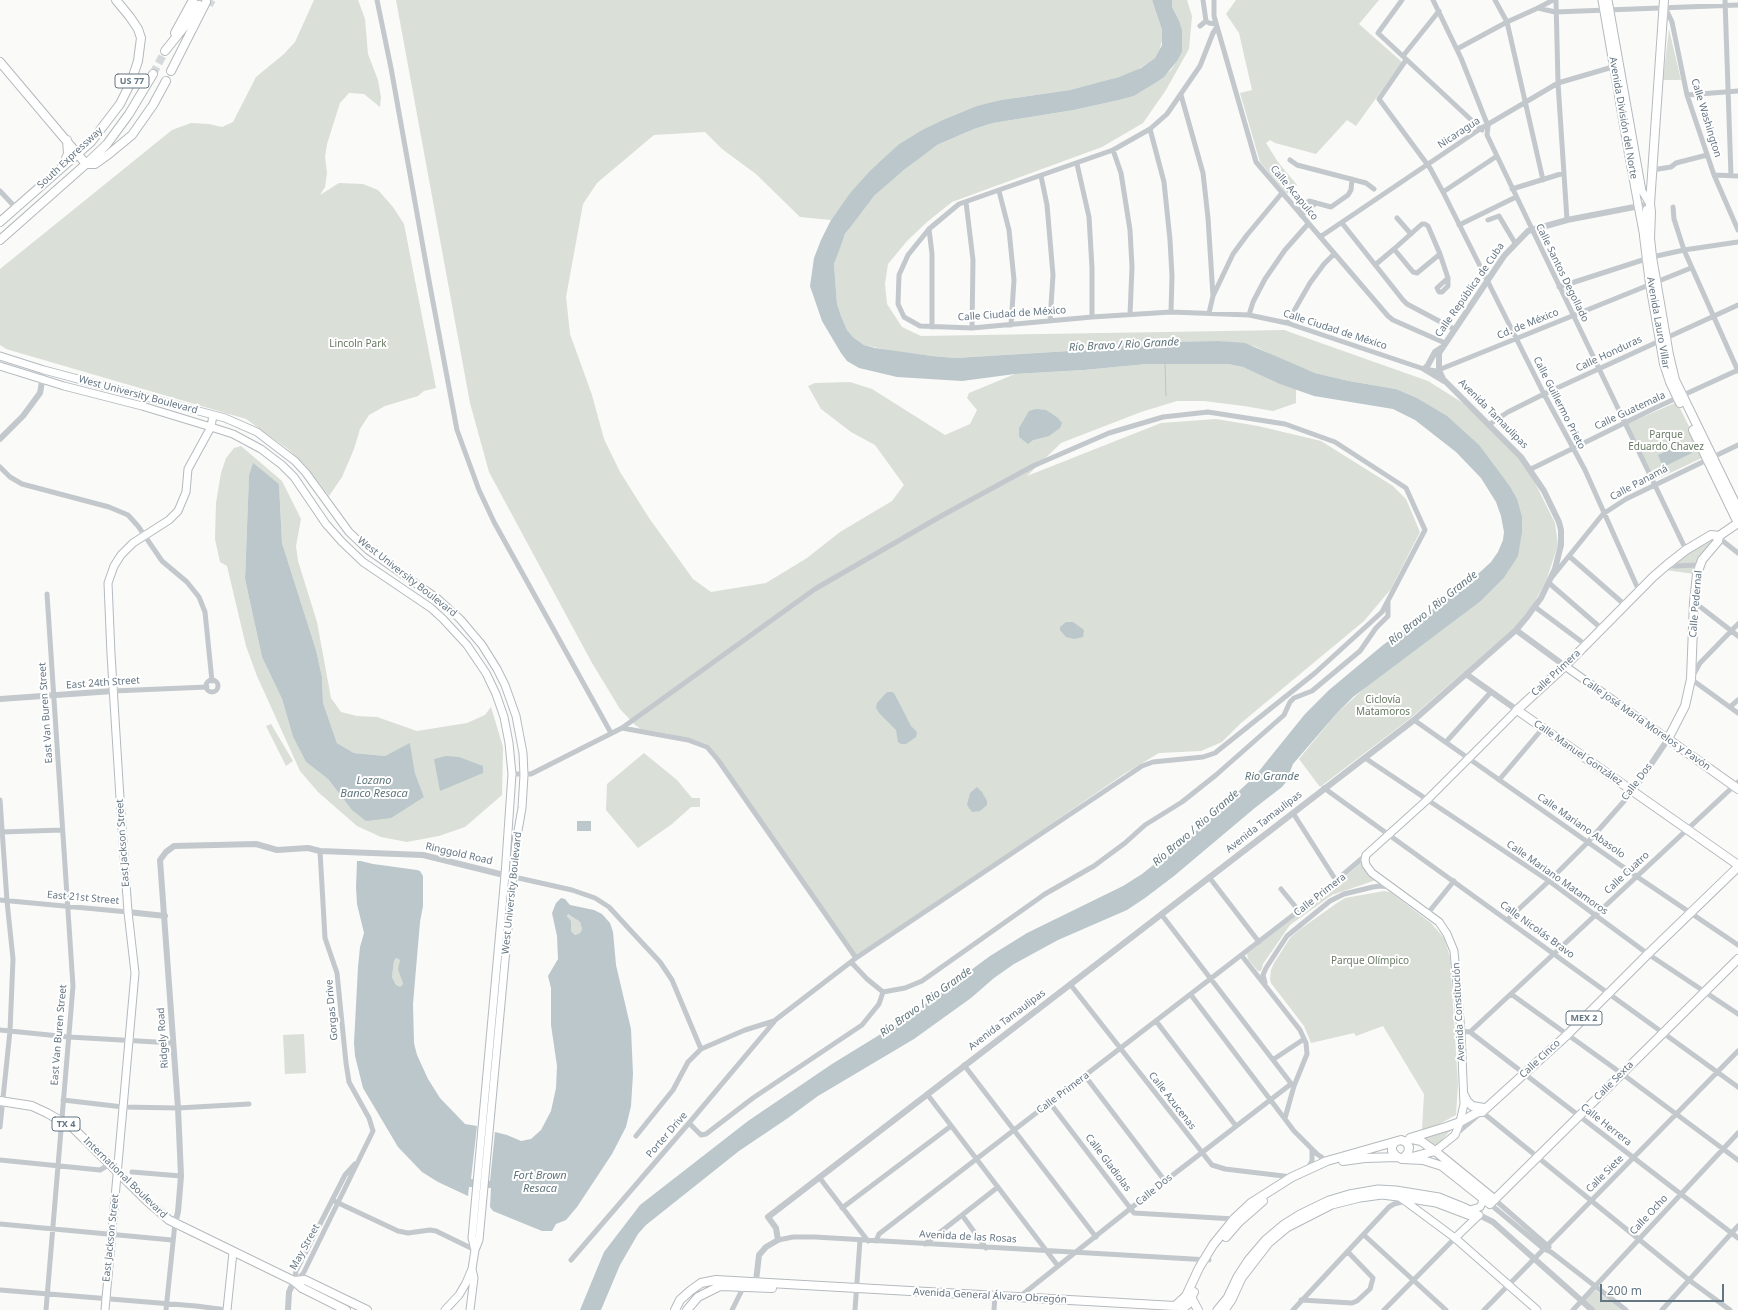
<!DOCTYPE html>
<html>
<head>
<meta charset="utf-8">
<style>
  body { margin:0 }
  #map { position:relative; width:1738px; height:1310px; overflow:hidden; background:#fafaf8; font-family:"Noto Sans",sans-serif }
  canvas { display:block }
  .scale { position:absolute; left:1600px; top:1284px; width:124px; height:18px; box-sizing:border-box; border:2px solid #657683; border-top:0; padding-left:5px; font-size:12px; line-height:14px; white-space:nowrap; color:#657683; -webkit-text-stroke:3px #fff; paint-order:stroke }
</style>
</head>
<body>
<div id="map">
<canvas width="1738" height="1310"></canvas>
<div class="scale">200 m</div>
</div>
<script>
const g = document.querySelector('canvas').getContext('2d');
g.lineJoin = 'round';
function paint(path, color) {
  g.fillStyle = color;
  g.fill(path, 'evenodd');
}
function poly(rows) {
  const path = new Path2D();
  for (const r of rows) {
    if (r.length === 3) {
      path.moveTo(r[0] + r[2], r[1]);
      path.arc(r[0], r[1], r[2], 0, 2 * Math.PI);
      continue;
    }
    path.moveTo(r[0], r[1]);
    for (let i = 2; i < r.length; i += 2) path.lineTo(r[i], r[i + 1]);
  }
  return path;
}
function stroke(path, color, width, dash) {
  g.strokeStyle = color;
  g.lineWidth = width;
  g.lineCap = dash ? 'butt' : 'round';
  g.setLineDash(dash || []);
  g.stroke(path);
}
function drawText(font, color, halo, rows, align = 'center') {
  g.font = font + ' "Noto Sans",sans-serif';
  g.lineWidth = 4;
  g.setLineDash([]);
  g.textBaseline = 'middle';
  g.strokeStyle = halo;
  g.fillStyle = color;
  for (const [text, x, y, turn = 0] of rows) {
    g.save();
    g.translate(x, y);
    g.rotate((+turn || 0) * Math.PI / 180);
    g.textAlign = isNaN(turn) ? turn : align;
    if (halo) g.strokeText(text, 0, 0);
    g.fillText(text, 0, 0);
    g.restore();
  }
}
const green = poly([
  [314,0,358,0,365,19,368,54,378,80,381,97,380,107,364,94,349,93,340,103,327,144,325,157,327,173,325,187,320,195,339,183,363,184,378,190,393,207,404,224,436,388,424,391,418,396,385,406,369,415,360,429,354,449,342,477,329,496,306,466,288,449,246,419,6,349,0,345,0,269,172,130,191,123,209,124,222,127,233,122,256,77,284,54,295,42],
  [396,0,1152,0,1162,30,1163,38,1159,51,1155,58,1148,63,1132,73,1105,81,1070,90,1001,100,955,116,922,130,899,144,850,193,831,220,800,217,756,174,722,149,705,132,654,135,597,183,583,204,566,297,570,334,592,395,604,439,620,472,649,518,693,579,711,592,766,583,807,558,840,532,892,501,904,485,875,445,851,432,821,409,808,386,815,383,850,382,872,389,945,435,970,424,977,410,967,398,969,393,1015,374,1084,370,1146,364,1228,364,1243,367,1296,389,1296,403,1273,411,1244,406,1204,401,1177,401,1141,412,1061,443,1027,476,1161,423,1216,419,1258,426,1321,441,1393,486,1406,499,1420,532,1391,589,1364,621,1241,723,1222,742,1201,751,1159,753,1124,774,856,958,707,744,675,735,641,729,635,725,620,709,592,663,489,472,470,403],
  [1172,0,1187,0,1192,16,1189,49,1166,90,1143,123,1102,147,952,202,927,222,907,241,888,264,885,284,887,304,902,327,921,336,1284,330,1428,381,1463,403,1510,447,1528,469,1555,523,1558,545,1546,581,1533,605,1514,628,1412,717,1320,787,1299,759,1337,713,1368,685,1481,601,1503,579,1509,485,1496,469,1415,397,1396,389,1349,381,1315,373,1278,358,1254,346,1219,341,1153,342,1102,349,955,358,932,356,892,351,864,345,854,338,847,330,841,316,837,304,834,264,840,243,852,223,874,196,892,180,919,157,937,145,974,129,993,123,1074,110,1119,100,1134,96,1152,85,1171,70,1182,52,1182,30,1172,7],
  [1236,0,1379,0,1359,24,1402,62,1356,126,1347,120,1316,154,1275,143,1270,140,1266,143,1278,162,1297,185,1287,194,1260,162,1240,93,1252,90,1239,33,1226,14],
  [1669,29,1681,80,1663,80],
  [1677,402,1704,457,1655,480,1627,424],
  [241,446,282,481,301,519,296,546,298,561,317,622,331,698,341,712,357,716,377,717,417,731,467,723,485,715,491,707,503,747,502,795,465,827,439,836,407,842,381,837,357,826,318,792,300,771,257,676,246,646,227,566,220,562,215,539,216,503,221,473,226,458,234,448],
  [253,464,279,484,282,543,316,650,322,677,323,703,337,743,354,753,385,756,410,744,415,773,424,797,351,809,328,779,306,762,293,737,282,699,262,657,245,579,249,475],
  [1711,539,1714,541,1697,561,1694,574,1665,570,1688,551],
  [271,724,293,761,286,766,266,726],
  [644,753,677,780,692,798,700,798,700,807,691,807,672,824,638,848,606,810,607,784],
  [1362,862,1366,872,1376,880,1332,895,1290,925,1263,964,1261,971,1258,971,1248,959,1247,954,1336,885],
  [1384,891,1390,892,1431,923,1444,938,1450,957,1458,1084,1456,1115,1430,1129,1422,1130,1424,1094,1383,1026,1356,1036,1354,1033,1311,1043,1304,1026,1271,983,1270,979,1271,970,1274,963,1290,938,1299,930,1337,903,1345,898],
  [568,914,580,922,582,929,580,933,575,935,571,931,571,921,567,916],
  [396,958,400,960,401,978,403,984,400,988,396,985,392,977,394,961],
  [304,1034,306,1073,285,1074,283,1035],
  [1453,1128,1434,1148,1419,1138],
  [1595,1290,1622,1310,1593,1310,1582,1301]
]);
const water = poly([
  [1152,0,1172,0,1172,7,1179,21,1182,30,1182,52,1177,61,1164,77,1152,85,1134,96,1119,100,1074,110,993,123,974,129,937,145,905,169,874,196,845,234,834,264,837,304,841,316,847,330,854,338,864,345,875,348,932,356,955,358,1102,349,1153,342,1219,341,1245,343,1315,373,1349,381,1396,389,1415,397,1447,416,1479,445,1509,485,1517,499,1522,517,1522,532,1518,556,1503,579,1481,601,1353,697,1337,713,1293,764,1286,782,1282,787,1256,807,1174,876,1145,898,1127,910,1058,940,1014,964,994,978,971,998,914,1039,818,1096,788,1118,739,1151,646,1225,638,1234,620,1265,601,1310,580,1310,604,1252,640,1205,748,1121,832,1064,902,1021,990,956,1027,933,1123,886,1142,874,1201,827,1238,792,1255,776,1305,714,1329,690,1383,645,1466,585,1491,562,1498,552,1503,540,1504,532,1501,516,1496,502,1481,478,1456,452,1415,420,1393,409,1314,396,1280,384,1243,367,1228,364,1147,364,1084,370,1015,374,962,381,897,377,859,368,847,361,841,353,822,321,810,286,814,258,821,240,831,220,850,193,871,170,899,144,922,130,943,120,977,106,1001,100,1070,90,1119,77,1141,68,1155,58,1162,45,1162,30],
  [1036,409,1046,410,1058,418,1062,423,1060,428,1049,436,1033,440,1028,444,1019,437,1019,428,1029,411],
  [1686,442,1692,453,1663,467,1658,455],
  [253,463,279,484,282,543,316,650,322,677,323,703,337,743,354,753,385,756,410,743,415,773,424,797,391,818,366,821,351,809,328,779,306,762,293,737,282,699,262,657,245,579,249,475],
  [1066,622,1073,622,1084,630,1083,637,1074,639,1066,637,1060,630,1060,627],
  [887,692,892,692,894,693,911,726,917,732,916,737,906,744,901,744,898,742,896,730,880,714,876,708,877,703],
  [446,756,459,757,483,766,483,773,440,791,434,759],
  [977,787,982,792,987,801,987,805,980,811,972,812,967,805,970,793],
  [577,821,591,821,591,831,577,831],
  [357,861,361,861,373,864,417,870,420,871,423,876,423,906,420,922,413,1004,414,1043,417,1055,428,1079,440,1098,465,1124,477,1126,471,1179,490,1181,495,1132,507,1135,521,1141,531,1139,541,1130,551,1111,556,1088,557,1066,551,1025,551,988,548,976,558,959,557,936,552,913,556,903,561,898,565,899,570,905,594,910,602,914,610,923,613,932,616,965,631,1029,633,1074,631,1106,626,1127,612,1154,577,1207,566,1220,556,1224,552,1231,542,1231,493,1211,490,1207,491,1188,469,1187,468,1196,438,1182,422,1172,398,1147,363,1088,355,1056,354,1043,358,967,360,947,364,933,357,904,356,887],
  [568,914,580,922,582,929,580,933,575,935,571,931,571,921,567,916],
  [396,958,400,960,398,969,403,984,400,987,396,985,392,977,394,961]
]);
const stream = poly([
  [1165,362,1166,396]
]);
const trunkTunnel = poly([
  [209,5,212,0],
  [153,74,165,51]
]);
const minor = poly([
  [377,0,391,68,430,286,457,430,479,490,494,522,611,733],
  [1203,0,1206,21],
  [1214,0,1214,16,1256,162,1388,316,1393,320,1445,343],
  [1402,0,1378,33,1482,130],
  [1433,0,1461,58,1488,126,1487,135,1497,156,1686,550],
  [1495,0,1507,22,1543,180],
  [1556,0,1558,83,1567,220],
  [1725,0,1731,176],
  [1665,7,1672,22,1687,95,1714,175,1738,230],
  [1538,8,1553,0],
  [1200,26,1206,21,1209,23,1216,24],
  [1217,27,1213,33,1200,66,1167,114,1150,129,1113,150,959,204,929,229,908,255,899,275,898,304,904,317,920,326,972,328,1092,317,1171,312,1249,315,1287,323,1424,369,1436,371,1691,268],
  [1457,49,1507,22,1538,8,1555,12,1738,5],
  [1403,56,1439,11],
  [1406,60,1379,99,1430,168,1443,192,1544,394,1585,470,1639,591],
  [1181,95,1203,173,1208,218,1213,296],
  [1687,95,1738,91],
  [1150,129,1164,182,1170,240,1172,276,1171,312],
  [1113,150,1121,173,1130,230,1132,267,1130,315],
  [1290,160,1297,165,1366,183,1374,189],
  [1077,164,1089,217,1092,268,1092,317],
  [1652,170,1671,167,1676,163,1707,155],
  [1714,175,1738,176],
  [1041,176,1047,205,1053,275,1050,321],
  [1512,189,1564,173],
  [0,191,16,208],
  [999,191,1009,230,1014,280,1011,325],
  [1443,192,1497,156],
  [966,202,973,260,972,328],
  [1673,207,1674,219,1684,250,1738,371],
  [1298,211,1309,201,1331,207,1348,195,1351,190,1352,179],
  [1301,215,1316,203],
  [1397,218,1411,234],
  [1488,220,1499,216,1515,243],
  [1342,223,1403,300,1407,304,1454,329],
  [1459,225,1516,197],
  [929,229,932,254,932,327],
  [1320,237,1480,129,1558,83,1616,66],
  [1394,249,1422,224,1425,224,1428,226,1440,254,1448,278,1448,286,1442,292,1439,292,1437,288,1448,278],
  [1375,265,1394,249,1413,272,1417,273,1440,254],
  [1559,287,1652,257,1684,250,1738,242],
  [1209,313,1213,296,1233,254,1247,235,1282,193],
  [1249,315,1253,302,1265,279,1285,250,1308,224],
  [1287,323,1310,283,1324,264,1334,254],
  [1490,424,1508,412,1544,394,1738,305],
  [0,467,10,477,22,484,109,507,128,515,138,526,162,561,187,582,199,597,205,612,212,681],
  [1531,469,1655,408,1738,370],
  [1719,536,1724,542,1738,553],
  [1569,556,1625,605],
  [1668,564,1674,566,1699,565],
  [1552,577,1603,514,1626,499,1738,445],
  [1549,583,1602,629],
  [1694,602,1738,636],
  [1535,607,1586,645],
  [1738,624,1700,663,1691,679,1738,713],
  [212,686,6],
  [113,691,207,687],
  [1730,707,1738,700],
  [1414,720,1636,876,1738,945],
  [622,728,688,740,707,747,718,760,856,958],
  [1446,742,1491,692],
  [1365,758,1549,881,1648,954,1738,1014],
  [512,774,531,774,622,728,815,589,943,515,1033,466,1109,433,1163,417,1208,412,1285,424,1335,442,1406,488,1425,530,1382,612,1315,673,1215,753,1203,757,1153,762,1142,766,856,958,774,1021,745,1030,701,1049],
  [1499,780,1543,728],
  [1324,788,1738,1087],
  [0,800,7,901,13,959,10,1031,0,1127],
  [1293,813,1337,882],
  [1,832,62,830],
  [514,877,572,890,595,898,609,907,632,932,660,962,672,980,701,1049,688,1062,673,1090,636,1136],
  [1209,877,1259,942],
  [1281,889,1299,911],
  [0,900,128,912],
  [1428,913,1454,881],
  [1161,914,1293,1086],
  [1507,920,1549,881,1588,842,1633,791],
  [1242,956,1300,1030,1306,1043,1307,1054,1294,1086,1285,1118],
  [851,962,867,979,883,992,905,988,922,981,1045,894,1094,866,1125,843,1145,825,1182,802,1216,775,1284,715,1290,702,1294,698,1312,691,1360,651,1376,628,1388,616,1388,603],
  [1265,983,1263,975,1266,968,1287,936,1330,901,1344,894,1373,887,1380,886,1390,887],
  [1070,984,1212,1165,1225,1169,1292,1177],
  [1511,994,1621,1073,1738,1160],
  [1191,995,1294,1131,1317,1154,1327,1161],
  [1156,1021,1236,1126],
  [0,1030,69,1037,173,1043],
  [1461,1031,1470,1032,1738,1238],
  [1470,1032,1738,782],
  [1274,1059,1304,1039],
  [964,1065,1096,1237],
  [1085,1076,1165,1181],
  [927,1094,1058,1266],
  [63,1100,123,1107,178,1108,249,1104],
  [1050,1103,1134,1213,1234,1219],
  [689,1123,701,1135,706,1134,753,1098,862,1025,879,1004,883,992],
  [1457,1133,1482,1112,1689,1280,1730,1310],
  [0,1160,100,1170,110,1164],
  [1308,1168,1312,1161,1312,1150],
  [132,1172,181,1176],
  [819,1177,868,1241],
  [1494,1199,1549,1247],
  [332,1200,398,1231,408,1233,430,1230,436,1231,475,1250],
  [1490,1204,1544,1249,1551,1252,1626,1310],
  [842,1208,951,1126],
  [962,1215,986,1248],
  [0,1224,172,1240],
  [1364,1235,1446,1310],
  [778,1240,793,1237,815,1237,1209,1260],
  [876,1241,879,1234,1318,896,1366,855],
  [925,1244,998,1187],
  [571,1260,689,1123,774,1022],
  [294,1281,303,1274,373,1131,369,1118,349,1082,346,1063,337,973,325,938,320,851],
  [294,1281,296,1271,345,1175,355,1164],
  [0,1290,196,1306,227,1310],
  [1018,1298,1165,1181,1291,1084],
  [1301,1300,1352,1303,1357,1301,1370,1289,1373,1278,1348,1252],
  [46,1310,73,986,47,594],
  [166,1310,175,1223],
  [732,1310,744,1286],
  [855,1310,860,1240],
  [994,1310,995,1296],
  [1293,1310,1389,1207,1394,1204,1406,1201],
  [1384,1310,1455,1238],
  [1484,1310,1738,1051],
  [1573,1310,1738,1133],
  [1662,1310,1738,1226]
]);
const tertiary = poly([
  [1441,348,1435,352,1428,365,1424,369,1444,381],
  [0,439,23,416,40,393,44,370],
  [1516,630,1565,666],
  [1466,674,1517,710],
  [0,699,113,691],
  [1633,791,1668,739],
  [128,912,165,916],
  [1479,1215,1493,1222,1592,1310],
  [175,1223,178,1212,181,1176,178,1108,160,860,166,852,174,846,256,844,277,850,308,848,320,851,423,855,508,876],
  [756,1281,759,1255,766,1247,778,1240,776,1228,768,1217,1414,720,1516,630,1527,617,1541,598,1555,569,1561,545,1561,530,1559,522,1544,491,1521,457,1443,379,1439,370,1439,353,1504,256,1528,231,1567,220,1650,204],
  [288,1310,289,1292,294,1281]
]);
const secondary = poly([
  [1602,0,1628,151,1643,232],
  [1608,0,1642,191,1650,204],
  [0,356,44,370,225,418,257,432,295,461,306,473,349,532,368,550,438,599,460,619,482,645,497,669,505,685,516,716,523,753,524,775,522,808,516,842,479,1240,475,1250,472,1269,466,1283,459,1295,445,1310],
  [0,366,64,386,142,406,211,427,233,434,261,449,282,465,294,477,326,524,342,542,363,562,431,608,443,619,467,645,486,673,496,694,504,717,509,743,512,774,505,875,472,1238,475,1250],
  [1565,666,1668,739],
  [1435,1151,1455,1135,1460,1122,1464,1104,1461,1032,1454,951,1447,934,1439,922,1372,873,1366,865,1365,860,1366,855,1427,800,1517,710],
  [1401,1198,1455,1238,1537,1310],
  [1470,1210,1480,1207,1483,1201,1481,1197],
  [105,1310,135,973,128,912,120,798,111,654,108,583,114,566,121,555,133,543,169,520,178,511,186,492,188,469,211,427,213,415],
  [227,1310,233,1252],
  [470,1310,474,1278,472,1269],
  [1217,1310,1227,1298,1237,1277,1248,1260,1265,1240,1284,1224,1300,1214,1329,1200,1349,1194,1378,1189,1396,1190,1439,1197,1466,1208,1479,1215,1455,1238],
  [1225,1310,1232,1300,1242,1278,1269,1243,1287,1228,1332,1205,1360,1198,1382,1195,1398,1197,1436,1203,1473,1217]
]);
const primary = poly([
  [1664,0,1650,204,1651,212,1650,238,1652,257,1669,355,1675,380,1738,509],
  [1647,210,1644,236,1650,284,1664,364,1670,382,1680,403],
  [1693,430,1738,523],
  [1738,523,1719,536,1711,535,1686,550,1668,564,1653,577,1565,666,1517,710,1738,865],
  [1719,536,1718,541,1702,560,1697,574,1694,602,1691,679,1685,706,1668,739,1738,789],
  [1464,1095,1467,1101,1472,1106,1484,1108],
  [0,1101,32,1106,47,1113,73,1128,147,1201,169,1220,294,1281,302,1288,346,1310],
  [1410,1138,1446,1127,1460,1122,1478,1112,1482,1112,1567,1035,1648,954,1738,867],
  [1412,1139,1421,1141,1435,1151,1494,1199],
  [1412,1157,1435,1151],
  [1402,1159,1423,1160,1442,1166,1490,1204,1738,959],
  [1343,1161,1365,1158,1398,1157],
  [1226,1237,1239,1222,1263,1201],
  [294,1281,305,1280,367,1310],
  [1191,1297,1198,1310],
  [675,1310,680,1300,690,1291,701,1283,716,1280,1175,1306,1186,1296,1199,1268,1213,1245,1234,1219,1251,1203,1292,1177,1327,1161,1401,1140,1406,1142,1409,1147,1408,1153,1402,1159,1396,1156,1392,1151,1392,1146,1395,1142],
  [687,1310,698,1297,720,1286,772,1288],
  [1181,1310,1188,1304,1194,1292]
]);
const trunk = poly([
  [175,33,193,0],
  [165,51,189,21,199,5],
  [0,62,86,164],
  [171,71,206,2],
  [87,164,95,164,109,154,132,135,153,105,166,81],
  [63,165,68,154,67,140],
  [0,222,91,142,120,104,131,82,138,61,141,38,138,29,130,17,116,0],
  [0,240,86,164,107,144,129,114,153,74]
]);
const shields = [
  [132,81,34],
  [1584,1018,36],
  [66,1124,28]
];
const shieldNames = [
  ["US 77",132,81],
  ["MEX 2",1584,1018],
  ["TX 4",66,1124]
];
const streetNames = [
  ["Avenida División del Norte",1623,118,80],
  ["Calle Washington",1706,118,73],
  ["Nicaragua",1459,133,-33],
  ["South Expressway",70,158,-43],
  ["Calle Acapulco",1294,193,50],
  ["Calle Santos Degollado",1562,273,64],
  ["Calle República de Cuba",1470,290,-55],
  ["Calle Ciudad de México",1012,314,-4],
  ["Avenida Lauro Villar",1658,323,80],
  ["Cd. de México",1528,324,-22],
  ["Calle Ciudad de México",1335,330,18],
  ["Calle Honduras",1609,354,-25],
  ["West University Boulevard",138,395,15],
  ["Calle Guillermo Prieto",1559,403,63],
  ["Calle Guatemala",1630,411,-25],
  ["Avenida Tamaulipas",1493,414,45],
  ["Calle Panamá",1639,483,-28],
  ["West University Boulevard",407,577,38],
  ["Calle Pedernal",1696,604,-85],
  ["Calle Primera",1556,673,-43],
  ["East 24th Street",103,683,-4],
  ["East Van Buren Street",46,713,-94],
  ["Calle José María Morelos y Pavón",1646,724,35],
  ["Calle Manuel González",1578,753,35],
  ["Calle Dos",1637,782,-53],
  ["Avenida Tamaulipas",1264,822,-38],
  ["Calle Mariano Abasolo",1581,826,35],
  ["East Jackson Street",123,843,-94],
  ["Ringgold Road",459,854,13],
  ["Calle Cuatro",1627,873,-43],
  ["Calle Mariano Matamoros",1557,878,35],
  ["West University Boulevard",512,893,-84],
  ["Calle Primera",1320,895,-38],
  ["East 21st Street",83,898,5],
  ["Calle Nicolás Bravo",1537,930,36],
  ["Gorgas Drive",332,1010,-95],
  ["Avenida Constitución",1459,1012,-93],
  ["Avenida Tamaulipas",1007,1020,-37],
  ["East Van Buren Street",59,1035,-85],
  ["Ridgely Road",163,1038,-94],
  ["Calle Cinco",1540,1059,-43],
  ["Calle Sexta",1614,1081,-45],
  ["Calle Primera",1063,1093,-37],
  ["Calle Azucenas",1172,1101,52],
  ["Calle Herrera",1606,1125,38],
  ["Porter Drive",667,1135,-49],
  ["Calle Gladiolas",1108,1163,53],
  ["Calle Siete",1605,1174,-45],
  ["International Boulevard",125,1178,44],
  ["Calle Dos",1154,1190,-39],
  ["Calle Ocho",1649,1215,-47],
  ["Avenida de las Rosas",968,1237,3],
  ["East Jackson Street",111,1238,-84],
  ["May Street",305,1247,-61],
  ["Avenida General Álvaro Obregón",990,1296,3]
];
const parkNames = [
  ["Lincoln Park",358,344],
  ["Parque",1666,435],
  ["Eduardo Chavez",1666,447],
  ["Ciclovía",1383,700],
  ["Matamoros",1383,712],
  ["Parque Olímpico",1370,961]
];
const waterNames = [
  ["Río Bravo / Rio Grande",1124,345,-3],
  ["Río Bravo / Rio Grande",1433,608,-39],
  ["Rio Grande",1272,777],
  ["Lozano",374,781],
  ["Banco Resaca",374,794],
  ["Río Bravo / Rio Grande",1196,828,-41],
  ["Río Bravo / Rio Grande",926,1002,-36],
  ["Fort Brown",540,1176],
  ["Resaca",540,1189]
];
paint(green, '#dadfd7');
paint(water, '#bbc7cb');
stroke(stream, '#bbc7cb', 1);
stroke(trunkTunnel, '#d5d9db', 8, [8, 4]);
stroke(secondary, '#b3babf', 9);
stroke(primary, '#b5babe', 10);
stroke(trunk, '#b4b9bd', 10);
stroke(minor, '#c3c8cc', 5);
stroke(tertiary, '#c3c8cc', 6);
stroke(secondary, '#fff', 7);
stroke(primary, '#fff', 8);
stroke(trunk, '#fff', 8);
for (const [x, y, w] of shields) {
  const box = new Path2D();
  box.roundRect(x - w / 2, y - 7, w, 14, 3);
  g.fillStyle = '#fff';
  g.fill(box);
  stroke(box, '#657683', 1);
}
drawText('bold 9px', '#657683', null, shieldNames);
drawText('10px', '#657683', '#fff', streetNames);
drawText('10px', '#687a64', '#fff', parkNames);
drawText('italic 11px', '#60757c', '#fff', waterNames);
</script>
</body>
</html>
